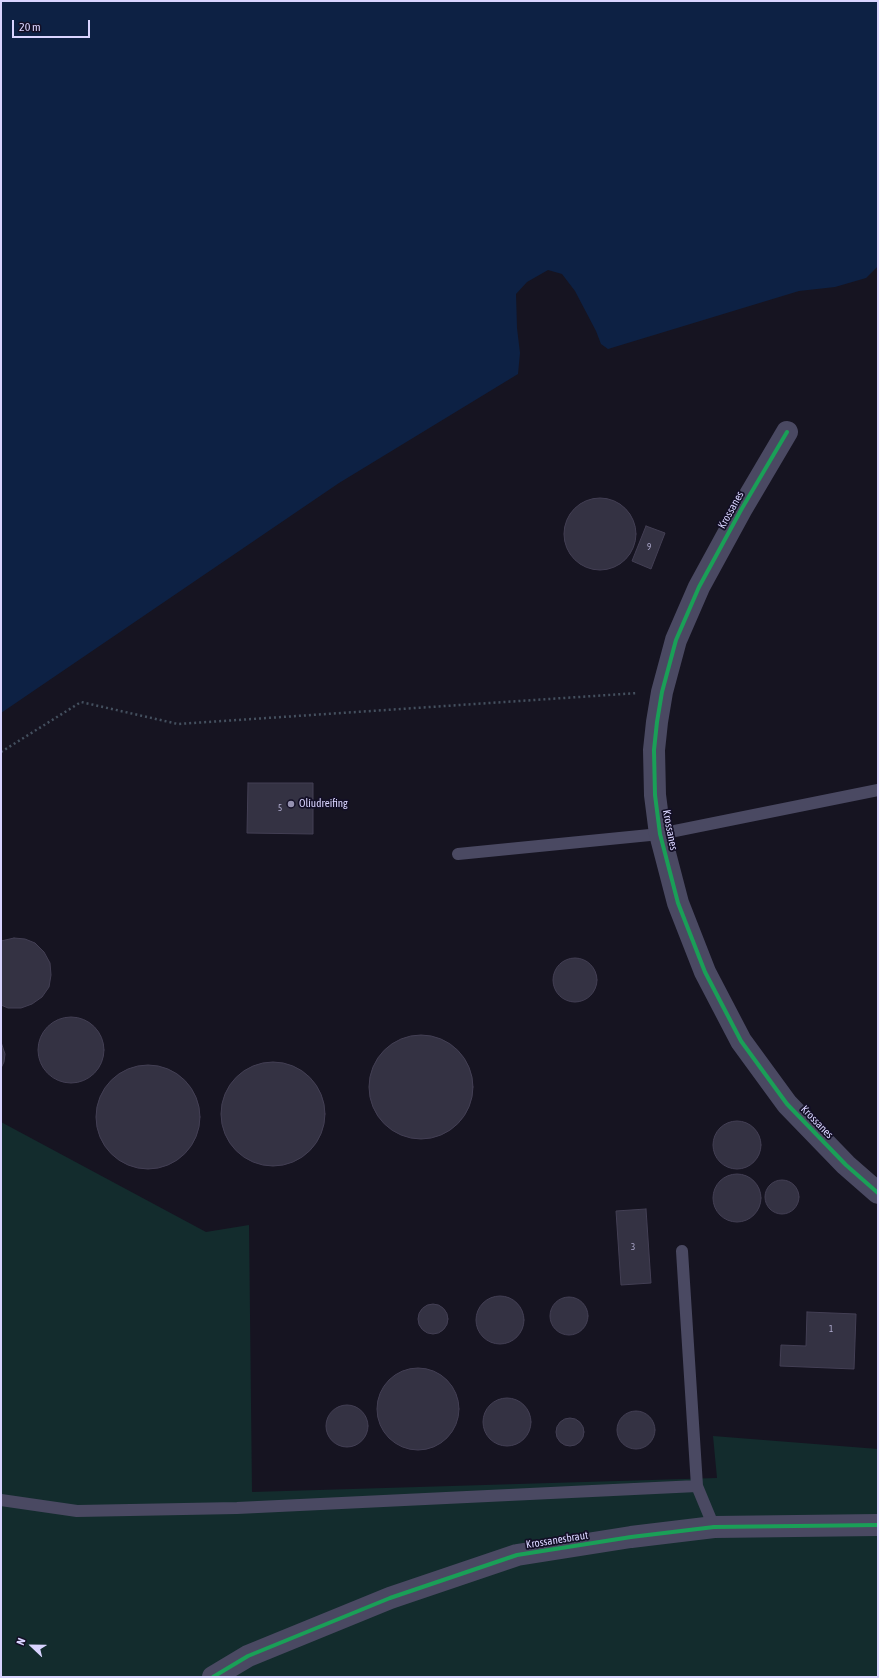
<!DOCTYPE html>
<html>
<head>
<meta charset="utf-8">
<style>
  body { margin:0 }
  #map { position:relative; width:879px; height:1678px; overflow:hidden; background:#161421; font-family:"Asap Condensed",sans-serif }
  canvas { display:block }
  .frame { position:absolute; inset:0; border:2px solid #d9d4ff; pointer-events:none }
  .north { position:absolute; left:12px; top:1626px; width:40px; height:40px; -webkit-text-stroke:3px #130f26; paint-order:stroke; rotate:292deg; font-size:11px; font-weight:700; line-height:16px; text-align:center; color:#d9d4ff }
  .north::after { content:''; display:block; margin:auto; width:14px; height:18px; background:#d9d4ff; clip-path:polygon(50% 0,100% 100%,50% 72%,0 100%) }
  .scale { position:absolute; left:12px; top:20px; width:78px; height:18px; box-sizing:border-box; border:2px solid #d9d4ff; border-top:0; padding-left:5px; font-size:12px; line-height:14px; white-space:nowrap; color:#d9d4ff; -webkit-text-stroke:3px #130f26; paint-order:stroke }
</style>
</head>
<body>
<div id="map">
<canvas width="879" height="1678"></canvas>
<div class="frame"></div>
<div class="north">N</div>
<div class="scale">20 m</div>
</div>
<script>
const g = document.querySelector('canvas').getContext('2d');
g.lineJoin = 'round';
function paint(path, color) {
  g.fillStyle = color;
  g.fill(path, 'evenodd');
}
function poly(rows) {
  const path = new Path2D();
  for (const r of rows) {
    if (r.length === 3) {
      path.moveTo(r[0] + r[2], r[1]);
      path.arc(r[0], r[1], r[2], 0, 2 * Math.PI);
      continue;
    }
    path.moveTo(r[0], r[1]);
    for (let i = 2; i < r.length; i += 2) path.lineTo(r[i], r[i + 1]);
  }
  return path;
}
function stroke(path, color, width, dash) {
  g.strokeStyle = color;
  g.lineWidth = width;
  g.lineCap = dash ? 'butt' : 'round';
  g.setLineDash(dash || []);
  g.stroke(path);
}
function drawText(font, color, halo, rows, align = 'center') {
  g.font = font + ' "Asap Condensed",sans-serif';
  g.lineWidth = 3.5;
  g.setLineDash([]);
  g.textBaseline = 'middle';
  g.strokeStyle = halo;
  g.fillStyle = color;
  for (const [text, x, y, turn = 0] of rows) {
    g.save();
    g.translate(x, y);
    g.rotate((+turn || 0) * Math.PI / 180);
    g.textAlign = isNaN(turn) ? turn : align;
    if (halo) g.strokeText(text, 0, 0);
    g.fillText(text, 0, 0);
    g.restore();
  }
}
const green = poly([
  [1,1122,206,1232,249,1225,252,1492,717,1478,713,1436,878,1449,878,1677,1,1677]
]);
const water = poly([
  [1,1,878,1,878,266,866,278,835,287,799,291,608,349,601,344,596,331,575,291,562,274,548,270,527,282,516,294,517,328,520,353,518,374,339,483,1,713]
]);
const building = poly([
  [600,534,36],
  [646,526,665,533,651,569,632,561,646,526],
  [248,783,313,783,313,834,247,833,248,783],
  [14,938,25,939,35,943,44,952,50,963,51,975,49,987,42,997,32,1004,21,1008,8,1008,1,1005,1,941,14,938],
  [575,980,22],
  [71,1050,33],
  [421,1087,52],
  [1,1042,5,1054,4,1062,1,1068,1,1042],
  [273,1114,52],
  [148,1117,52],
  [737,1145,24],
  [737,1198,24],
  [782,1197,17],
  [646,1209,651,1283,621,1285,616,1211,646,1209],
  [500,1320,24],
  [569,1316,19],
  [433,1319,15],
  [807,1312,856,1314,854,1369,780,1366,781,1345,806,1346,807,1312],
  [418,1409,41],
  [507,1422,24],
  [347,1426,21],
  [636,1430,19],
  [570,1432,14]
]);
const path = poly([
  [1,752,81,702,178,724,638,693]
]);
const service = poly([
  [458,854,660,834,878,790],
  [682,1251,697,1486,714,1527],
  [1,1500,77,1511,237,1508,697,1486]
]);
const minor = poly([
  [787,432,741,510,699,587,676,640,662,692,657,722,654,750,655,795,660,834,678,903,705,972,741,1041,787,1104,846,1165,878,1193]
]);
const tertiary = poly([
  [213,1677,248,1656,390,1598,517,1555,631,1537,714,1527,878,1525]
]);
const cycleway = poly([
  [787,432,741,510,699,587,676,640,662,692,657,722,654,750,655,795,660,834,678,903,705,972,741,1041,787,1104,846,1165,878,1193],
  [213,1677,248,1656,390,1598,517,1555,631,1537,714,1527,878,1525]
]);
const markers = [
  [291,804,4,"#9591b1"]
];
const numberNames = [
  ["9",649,547],
  ["5",280,808],
  ["3",633,1247],
  ["1",831,1329]
];
const streetNames = [
  ["Krossanes",731,510,-61],
  ["Krossanes",670,830,79],
  ["Krossanes",817,1122,46],
  ["Krossanesbraut",557,1540,-9]
];
const poiNames = [
  ["Olíudreifing",299,804]
];
paint(green, '#132c2d');
paint(water, '#0d2144');
paint(building, '#343243');
stroke(building, '#433f54', 1);
stroke(path, '#44505f', 2.5, [2, 3]);
stroke(service, '#4a4962', 12);
stroke(minor, '#4a4962', 22);
stroke(tertiary, '#4a4962', 22);
stroke(cycleway, '#1a9f57', 4);
for (const [x, y, r, color] of markers) {
  const dot = new Path2D();
  dot.arc(x, y, r, 0, 2 * Math.PI);
  g.fillStyle = color;
  g.fill(dot);
  stroke(dot, '#130f26', 1.5);
}
drawText('9px', '#b0acd0', null, numberNames);
drawText('11px', '#d9d4ff', '#130f26', streetNames);
drawText('11px', '#d9d4ff', '#130f26', poiNames, 'left');
</script>
</body>
</html>
